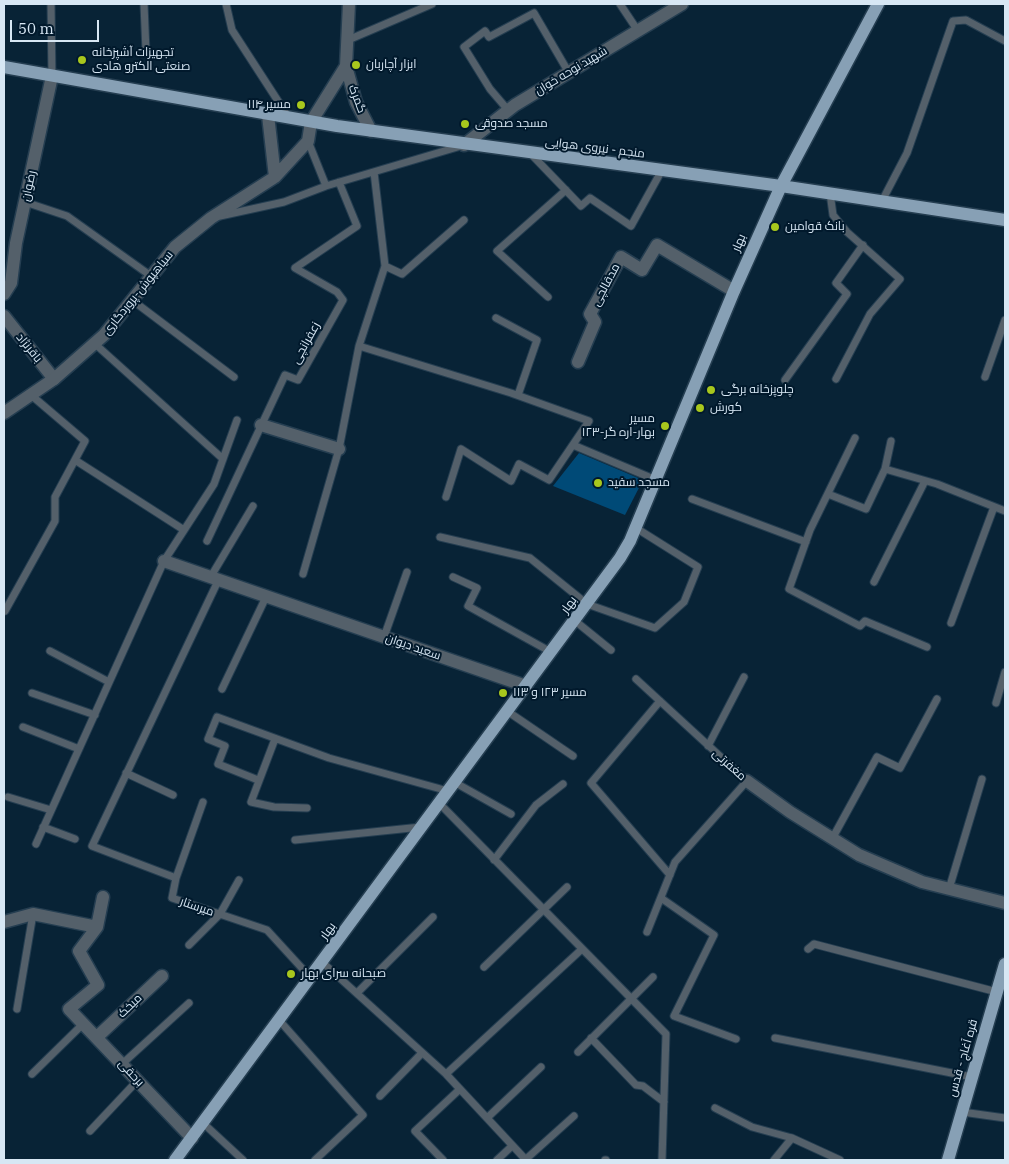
<!DOCTYPE html>
<html>
<head>
<meta charset="utf-8">
<style>
  body { margin:0 }
  #map { position:relative; width:1009px; height:1164px; overflow:hidden; background:#082336; font-family:"IBM Plex Serif",serif }
  canvas { display:block }
  .frame { position:absolute; inset:0; border:5px solid #d7e7f4; pointer-events:none }
  .scale { position:absolute; left:10px; top:20px; width:89px; height:22px; box-sizing:border-box; border:2px solid #d7e7f4; border-top:0; padding-left:6px; font-size:15px; line-height:18px; white-space:nowrap; color:#d7e7f4; -webkit-text-stroke:4px #01192c; paint-order:stroke }
</style>
</head>
<body>
<div id="map">
<canvas width="1009" height="1164"></canvas>
<div class="frame"></div>
<div class="scale">50 m</div>
</div>
<script>
const g = document.querySelector('canvas').getContext('2d');
g.lineJoin = 'round';
function paint(path, color) {
  g.fillStyle = color;
  g.fill(path, 'evenodd');
}
function poly(rows) {
  const path = new Path2D();
  for (const r of rows) {
    path.moveTo(r[0], r[1]);
    for (let i = 2; i < r.length; i += 2) path.lineTo(r[i], r[i + 1]);
  }
  return path;
}
function stroke(path, color, width, dash) {
  g.strokeStyle = color;
  g.lineWidth = width;
  g.lineCap = dash ? 'butt' : 'round';
  g.setLineDash(dash || []);
  g.stroke(path);
}
function drawText(font, color, halo, rows, align = 'center') {
  g.font = font + ' "IBM Plex Serif",Cairo,serif';
  g.lineWidth = 4;
  g.setLineDash([]);
  g.textBaseline = 'middle';
  g.strokeStyle = halo;
  g.fillStyle = color;
  for (const [text, x, y, turn = 0] of rows) {
    g.save();
    g.translate(x, y);
    g.rotate((+turn || 0) * Math.PI / 180);
    g.textAlign = isNaN(turn) ? turn : align;
    if (halo) g.strokeText(text, 0, 0);
    g.fillText(text, 0, 0);
    g.restore();
  }
}
const building = poly([
  [579,453,643,480,625,515,553,486]
]);
const service = poly([
  [51,4,52,76],
  [144,4,146,52],
  [226,4,232,30,289,118],
  [620,4,638,31],
  [348,40,432,4],
  [508,110,490,89,464,47,485,31,489,37,534,13,569,73],
  [308,141,326,186],
  [530,153,581,206,590,198,631,226,662,170],
  [830,193,833,215,847,232,900,279,870,314,836,379],
  [882,201,907,153,953,21,966,20,1005,41],
  [25,202,67,216,151,276],
  [220,216,284,202,326,186,461,146],
  [385,266,402,274,464,220],
  [548,297,497,251,566,190],
  [132,300,234,377],
  [496,318,537,340,518,395],
  [94,343,223,459],
  [359,346,511,393,589,421,549,480,519,464,511,481,461,449,446,497],
  [985,377,1005,320],
  [785,380,847,294,836,283,863,245],
  [855,438,810,530,789,589,860,626,865,621,927,647],
  [573,445,656,480],
  [75,460,184,530],
  [885,469,937,484,1005,511],
  [828,494,866,509,885,469,891,441],
  [692,499,806,542],
  [440,537,530,558,587,604,655,628,684,602,698,567,636,528],
  [207,541,285,375,298,380,343,300,337,292,295,268,357,226,339,182],
  [303,574,339,449,359,346,385,266,374,172],
  [453,577,477,588,468,606,551,652],
  [210,578,253,506],
  [218,581,92,846,176,878,172,898,267,930,310,977],
  [874,582,925,481],
  [5,611,55,521,55,497,85,441,31,395],
  [574,620,611,650],
  [951,623,994,507],
  [384,637,407,572],
  [50,651,109,682],
  [636,679,747,781,675,862,647,932],
  [222,689,266,597],
  [32,693,95,715],
  [660,701,591,783,670,875],
  [996,703,1005,672],
  [507,711,573,756],
  [23,727,79,749],
  [275,739,251,802,274,807,307,808],
  [708,746,744,677],
  [126,773,173,795],
  [258,780,218,764,225,746,208,739,217,717,329,758,448,791],
  [454,782,511,814],
  [8,797,51,810],
  [439,803,666,1034,662,1160],
  [43,827,75,839],
  [832,839,877,757,900,768,937,699],
  [295,840,421,827],
  [36,844,164,561,214,484,237,420],
  [494,860,536,805,563,784],
  [176,878,203,802],
  [949,889,982,779],
  [661,898,714,935,674,1016,736,1039],
  [189,945,220,914,239,880],
  [808,949,814,944,997,992],
  [322,962,446,1074,526,1160],
  [484,967,567,887],
  [357,993,433,917],
  [17,1009,33,914],
  [279,1020,363,1115,315,1160],
  [591,1038,636,1085,643,1086,664,1102],
  [775,1038,972,1077],
  [578,1052,653,977],
  [122,1064,189,1003],
  [32,1074,84,1023],
  [446,1074,582,949],
  [380,1096,422,1053],
  [715,1108,752,1127,792,1138,840,1160],
  [962,1112,1005,1118],
  [487,1118,541,1067],
  [203,1123,243,1160],
  [90,1131,138,1080],
  [443,1160,415,1131,460,1089],
  [497,1160,512,1146],
  [525,1160,574,1116],
  [605,1160,606,1160],
  [774,1160,792,1138]
]);
const minor = poly([
  [464,145,515,105,682,4],
  [4,294,11,283,16,243,52,76],
  [4,316,54,379],
  [578,362,595,322,590,314,621,257,642,270,657,245,734,291],
  [261,425,339,449],
  [164,561,526,686],
  [747,781,790,812,859,855,922,882,1005,903],
  [103,897,97,927,79,951,98,985,69,1009,192,1138],
  [4,922,33,914,97,927],
  [97,1037,162,976]
]);
const tertiary = poly([
  [349,4,346,66,356,102,371,131],
  [268,115,275,177],
  [4,413,54,379,104,335,175,247,211,218,275,177,308,141,311,122,346,66]
]);
const primary = poly([
  [4,67,337,126,781,186,1005,220],
  [175,1160,620,558,630,541,734,291,781,186,878,4],
  [948,1160,1005,964]
]);
const markers = [
  [82,60,5,"#a8c71d"],
  [356,65,5,"#a8c71d"],
  [301,105,5,"#a8c71d"],
  [465,124,5,"#a8c71d"],
  [775,227,5,"#a8c71d"],
  [711,390,5,"#a8c71d"],
  [700,408,5,"#a8c71d"],
  [665,426,5,"#a8c71d"],
  [598,483,5,"#a8c71d"],
  [503,693,5,"#a8c71d"],
  [291,974,5,"#a8c71d"]
];
const poiNames = [
  ["تجهیزات آشپزخانه",92,53],
  ["صنعتی الکترو هادی",92,67],
  ["ابزار آچاربان",366,65],
  ["مسیر ۱۱۴",291,105,"right"],
  ["مسجد صدوقی",475,124],
  ["بانک قوامین",785,227],
  ["چلوپزخانه برگی",721,390],
  ["کورش",710,408],
  ["مسیر",655,419,"right"],
  ["۱۲۳-بهار-اره گر",655,433,"right"],
  ["مسجد سفید",608,483],
  ["مسیر ۱۲۳ و ۱۱۳",513,693],
  ["صبحانه سرای بهار",301,974]
];
const streetNames = [
  ["شهید نوحه خوان",571,71,-31],
  ["گمرک",357,99,69],
  ["منجم - نیروی هوایی",595,148,7],
  ["رضوان",29,186,-78],
  ["بهار",739,243,-67],
  ["مدقالچی",606,285,-62],
  ["سیاهپوش-پروردگاری",138,293,-51],
  ["زعفرانچی",306,343,-61],
  ["باقرنژاد",29,348,51],
  ["بهار",569,605,-53],
  ["سعید دیوان",413,647,19],
  ["مغفرتی",729,765,42],
  ["میرستار",197,907,19],
  ["بهار",328,931,-54],
  ["میخک",130,1006,-44],
  ["قره آغاج - قدس",963,1058,-74],
  ["برحقی",131,1073,47]
];
paint(building, '#004a77');
stroke(service, '#253e51', 9);
stroke(minor, '#253e51', 15);
stroke(tertiary, '#253e51', 15);
stroke(primary, '#253e51', 15);
stroke(service, '#54606a', 7);
stroke(minor, '#54606a', 12);
stroke(tertiary, '#54606a', 12);
stroke(primary, '#87a0b5', 12);
for (const [x, y, r, color] of markers) {
  const dot = new Path2D();
  dot.arc(x, y, r, 0, 2 * Math.PI);
  g.fillStyle = color;
  g.fill(dot);
  stroke(dot, '#01192c', 2);
}
drawText('12px', '#d7e7f4', '#01192c', poiNames, 'left');
drawText('12px', '#d7e7f4', '#01192c', streetNames);
</script>
</body>
</html>
